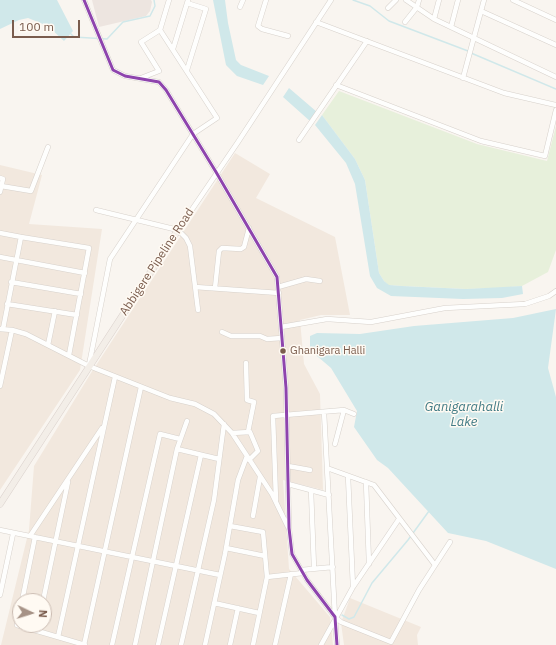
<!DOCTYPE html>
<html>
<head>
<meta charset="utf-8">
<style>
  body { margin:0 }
  #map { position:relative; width:556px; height:645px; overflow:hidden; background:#f9f5f0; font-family:"IBM Plex Sans",sans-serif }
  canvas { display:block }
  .north { position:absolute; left:12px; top:593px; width:40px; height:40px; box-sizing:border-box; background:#fffaf3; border:1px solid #cabbb1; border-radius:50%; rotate:94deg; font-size:11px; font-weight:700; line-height:16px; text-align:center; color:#7a5c4d }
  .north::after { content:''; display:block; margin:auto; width:14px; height:18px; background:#a69286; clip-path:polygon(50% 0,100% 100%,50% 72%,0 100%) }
  .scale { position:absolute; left:12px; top:20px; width:68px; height:18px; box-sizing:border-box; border:2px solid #7a5c4d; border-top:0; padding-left:5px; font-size:12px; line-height:14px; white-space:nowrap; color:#7a5c4d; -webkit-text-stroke:3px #fffaf3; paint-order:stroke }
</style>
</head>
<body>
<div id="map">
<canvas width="556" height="645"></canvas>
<div class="north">N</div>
<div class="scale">100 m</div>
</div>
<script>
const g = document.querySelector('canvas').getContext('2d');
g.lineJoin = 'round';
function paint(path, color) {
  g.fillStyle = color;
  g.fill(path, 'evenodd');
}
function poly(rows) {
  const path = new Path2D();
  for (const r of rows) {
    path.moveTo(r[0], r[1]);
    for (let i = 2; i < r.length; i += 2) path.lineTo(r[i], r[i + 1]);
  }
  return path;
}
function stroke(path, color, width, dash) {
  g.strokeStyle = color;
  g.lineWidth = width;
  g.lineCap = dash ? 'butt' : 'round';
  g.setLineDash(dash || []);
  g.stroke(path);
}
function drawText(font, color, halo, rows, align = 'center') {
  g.font = font + ' "IBM Plex Sans",sans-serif';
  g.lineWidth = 3;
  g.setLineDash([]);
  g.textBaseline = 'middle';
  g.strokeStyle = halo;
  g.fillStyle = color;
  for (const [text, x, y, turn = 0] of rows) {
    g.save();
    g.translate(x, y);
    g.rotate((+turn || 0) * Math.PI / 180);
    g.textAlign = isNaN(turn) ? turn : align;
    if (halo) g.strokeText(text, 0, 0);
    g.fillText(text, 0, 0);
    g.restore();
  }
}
const residential = poly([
  [235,153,270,174,256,198,335,237,350,315,321,315,300,320,304,364,320,394,323,490,283,480,289,569,330,617,333,645,1,645,29,530,34,466,91,373],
  [20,601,44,601,44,625,20,625],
  [0,165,42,175,29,224,102,229,80,370,0,490],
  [350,598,421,627,417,635,418,645,344,645,341,623]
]);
const industrial = poly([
  [92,0,151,0,152,2,150,11,146,16,99,27]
]);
const green = poly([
  [339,91,477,144,547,161,556,126,556,250,548,272,522,286,499,288,466,289,402,286,388,285,384,281,379,273,365,180,355,159,322,115]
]);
const water = poly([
  [0,0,57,0,73,31,64,41,48,26,28,18,19,20,0,29],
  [213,0,225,0,228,23,236,60,241,65,269,76,263,85,237,76,226,65],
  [289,88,317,112,311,122,283,97],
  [322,115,355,159,365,180,379,273,384,281,389,285,402,286,466,289,522,286,523,294,502,298,463,299,391,296,377,288,370,276,355,184,346,163,315,125],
  [556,309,548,368,556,397,556,569,486,541,448,533,388,468,377,460,354,427,357,411,331,368,310,350,310,336,317,333,360,334,414,326,513,318]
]);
const stream = poly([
  [353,0,370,6,389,21,468,51],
  [70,33,74,37,107,39,123,22,150,16,155,6,154,0],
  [471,53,556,89],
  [342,615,349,619,354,617,372,583,408,540,429,511]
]);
const minor = poly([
  [84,0,113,70,125,76,159,82,166,90,216,172,277,277,286,388,289,528,292,554,307,580,335,617,337,645],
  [266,0,258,26,262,29,288,36],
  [406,0,434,19,439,0],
  [513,0,556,20],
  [240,7,243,0],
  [388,8,396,0],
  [481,11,556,45],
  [434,19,556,77],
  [316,22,504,93,556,105],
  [405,22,417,7,419,0],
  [451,27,458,0],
  [160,30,169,0],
  [173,49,188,0],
  [187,70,206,9,187,3],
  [463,78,484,0],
  [336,85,481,141,545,156,556,110],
  [299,140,367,41],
  [0,178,3,179,0,192],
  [1,186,31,191,48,147],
  [96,210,178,230,186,238,190,246,198,310],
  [178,230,238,142,331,0],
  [0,233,21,237,3,329],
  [21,237,89,248,69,355],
  [0,257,85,273],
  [11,282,81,294],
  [195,287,279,293],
  [278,287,306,279,320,281],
  [215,288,219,251,222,248,241,249,244,247,249,228],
  [7,304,77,315],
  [281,327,327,319,371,322,445,308,525,304,549,296,556,291],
  [0,329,12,330,26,334,89,366,170,398,195,404,214,414,232,433,272,494,288,527],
  [222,332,231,336,260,336,267,339,282,338],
  [48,345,55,311],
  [246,363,247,400,254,402,248,432],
  [89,365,110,259,193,134,217,118,160,30,141,42,159,71,141,78],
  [0,386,12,330],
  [324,412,335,617,341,622,391,642,419,590,450,542],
  [232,433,250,432,258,451,249,460],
  [335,444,344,410],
  [177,449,219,459],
  [288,466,310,470],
  [327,468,374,485,435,565],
  [348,476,353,587],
  [366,482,369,564],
  [288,484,329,495],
  [311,490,314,568],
  [276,500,273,416,344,410,354,414],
  [253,516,260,477],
  [230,526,263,532,267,577,253,645],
  [0,530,220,575],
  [30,536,102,428],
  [226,548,265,556],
  [301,570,333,567],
  [267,577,303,573],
  [0,595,13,534],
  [22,601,35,537],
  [43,601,68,482],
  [214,603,259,613],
  [20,608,17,625,85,645],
  [58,637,115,377],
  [84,645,141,387],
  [112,645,160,434,180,439],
  [135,645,177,449,187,421],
  [158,645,201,455],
  [181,645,214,500,224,424],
  [205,645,225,554,238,480,247,456],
  [230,645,238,608],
  [275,645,291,574],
  [321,645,353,587,399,519]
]);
const major = poly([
  [0,504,178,230]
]);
const bus1 = poly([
  [84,0,113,70,125,76,159,82,166,90,216,172,277,277,286,388,289,528,292,554,307,580,335,617,337,645]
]);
const markers = [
  [283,351,3.5,"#7a5c4d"]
];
const busNames = [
  ["Ghanigara Halli",290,351]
];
const streetNames = [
  ["Abbigere Pipeline Road",157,262,-57]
];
const waterNames = [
  ["Ganigarahalli",464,407],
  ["Lake",464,422]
];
paint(residential, '#f2e8de');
paint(industrial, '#ede5e0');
paint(green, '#e7f0db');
paint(water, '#d0e8ea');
stroke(stream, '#d0e8ea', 1.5);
stroke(minor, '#d7d1cb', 5.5);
stroke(major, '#dad1cc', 7);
stroke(minor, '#fefefd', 4.5);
stroke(major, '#f3eee8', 6);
stroke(bus1, '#8e44ad', 3);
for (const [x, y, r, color] of markers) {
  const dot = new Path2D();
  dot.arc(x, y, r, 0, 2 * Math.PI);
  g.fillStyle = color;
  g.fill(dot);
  stroke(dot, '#fffaf3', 1.5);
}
drawText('11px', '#7a5c4d', '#fffaf3', busNames, 'left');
drawText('12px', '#7a5c4d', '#fffaf3', streetNames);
drawText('italic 13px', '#437c86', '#fffaf3', waterNames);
</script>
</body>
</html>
